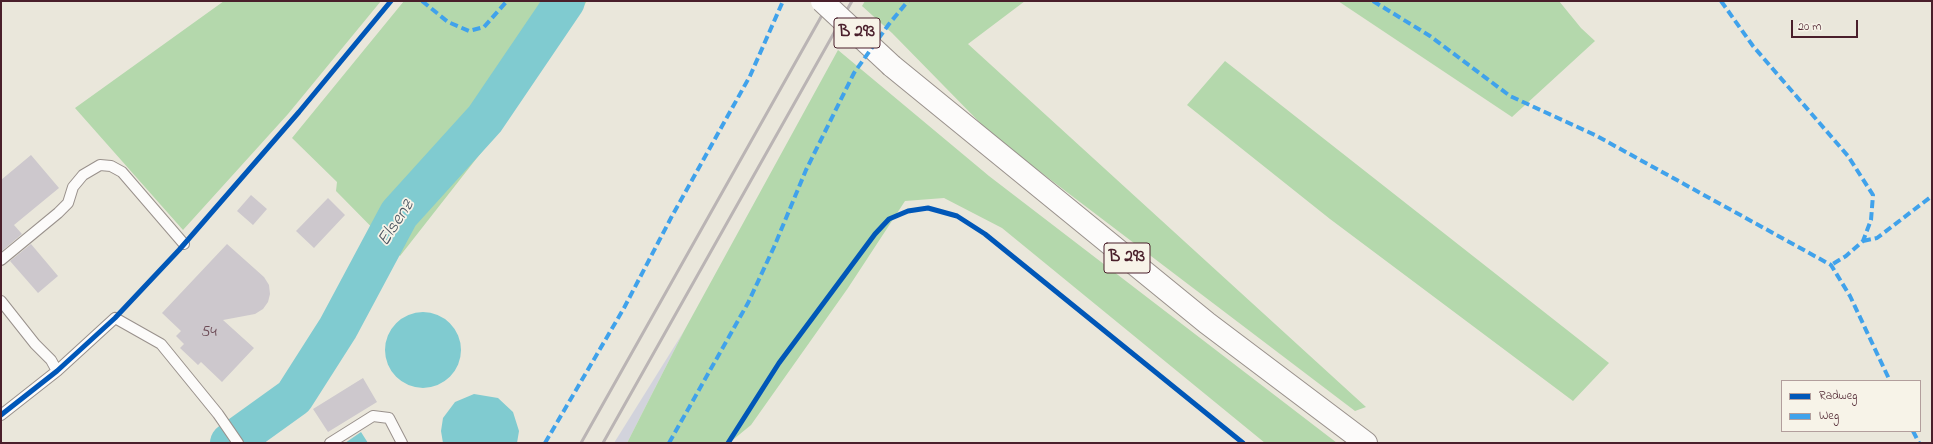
<!DOCTYPE html>
<html>
<head>
<meta charset="utf-8">
<style>
  body { margin:0 }
  #map { position:relative; width:1933px; height:444px; overflow:hidden; background:#eae7db; font-family:"Indie Flower",sans-serif }
  canvas { display:block }
  .frame { position:absolute; inset:0; border:2px solid #4a1f2b; pointer-events:none }
  .legend { position:absolute; left:1781px; top:380px; width:140px; height:52px; box-sizing:border-box; background:#f7f3e8; border:1px solid #b29e9c; margin:0; padding:5px 7px; list-style:none; font-size:12px; color:#4a1f2b }
  .legend li { display:flex; align-items:center; gap:8px; height:20px }
  .legend b { width:20px; border:1px solid #b29e9c }
  .scale { position:absolute; left:1791px; top:20px; width:67px; height:18px; box-sizing:border-box; border:2px solid #4a1f2b; border-top:0; padding-left:5px; font-size:12px; line-height:14px; white-space:nowrap; color:#4a1f2b; -webkit-text-stroke:3px #f7f3e8; paint-order:stroke }
</style>
</head>
<body>
<div id="map">
<canvas width="1933" height="444"></canvas>
<div class="frame"></div>
<ul class="legend">
<li><b style="height:5px;background:#0057b8"></b>Radweg</li>
<li><b style="height:5px;background:#40a2eb"></b>Weg</li>
</ul>
<div class="scale">20 m</div>
</div>
<script>
const g = document.querySelector('canvas').getContext('2d');
g.lineJoin = 'round';
function paint(path, color) {
  g.fillStyle = color;
  g.fill(path, 'evenodd');
}
function poly(rows) {
  const path = new Path2D();
  for (const r of rows) {
    if (r.length === 3) {
      path.moveTo(r[0] + r[2], r[1]);
      path.arc(r[0], r[1], r[2], 0, 2 * Math.PI);
      continue;
    }
    path.moveTo(r[0], r[1]);
    for (let i = 2; i < r.length; i += 2) path.lineTo(r[i], r[i + 1]);
  }
  return path;
}
function stroke(path, color, width, dash) {
  g.strokeStyle = color;
  g.lineWidth = width;
  g.lineCap = dash ? 'butt' : 'round';
  g.setLineDash(dash || []);
  g.stroke(path);
}
function drawText(font, color, halo, rows, align = 'center') {
  g.font = font + ' "Indie Flower",sans-serif';
  g.lineWidth = 3.5;
  g.setLineDash([]);
  g.textBaseline = 'middle';
  g.strokeStyle = halo;
  g.fillStyle = color;
  for (const [text, x, y, turn = 0] of rows) {
    g.save();
    g.translate(x, y);
    g.rotate((+turn || 0) * Math.PI / 180);
    g.textAlign = isNaN(turn) ? turn : align;
    if (halo) g.strokeText(text, 0, 0);
    g.fillText(text, 0, 0);
    g.restore();
  }
}
const industrial = poly([
  [684,331,627,443,614,443]
]);
const green = poly([
  [224,1,381,1,288,114,183,230,75,108],
  [404,1,587,1,513,112,400,256,336,191,337,182,292,138],
  [865,1,1025,1,968,44,1366,407,1355,411,993,136,892,33,862,6],
  [1338,1,1559,1,1581,28,1595,41,1512,117],
  [838,50,989,176,1337,443,1265,443,1002,228,944,198,905,201,848,288,751,425,729,443,627,443,684,331],
  [1225,61,1609,363,1573,401,1330,219,1187,105]
]);
const water = poly([
  [423,350,38],
  [474,394,498,398,513,412,519,431,517,443,443,443,441,431,443,418,455,402],
  [361,432,368,443,345,443]
]);
const river = poly([
  [230,443,294,397,338,328,399,214,485,119,565,1]
]);
const building = poly([
  [31,155,59,188,14,225,22,234,2,251,1,180],
  [251,195,267,209,253,225,237,211],
  [328,198,345,215,314,248,296,231],
  [31,244,58,276,38,293,10,261],
  [227,244,264,277,269,285,270,294,268,302,263,309,255,314,223,320,254,348,222,382,201,362,198,365,180,348,184,344,176,336,181,331,162,313],
  [363,378,377,402,328,432,313,409]
]);
const lane = poly([
  [1,260,58,213,68,203,73,187,83,175,100,165,111,166,122,172,184,244],
  [1,301,35,344,51,360,57,371],
  [1,415,57,371,115,318,161,344,218,414,238,443],
  [330,443,373,416,389,418,402,443]
]);
const primary = poly([
  [892,66,1207,323,1366,443]
]);
const rail = poly([
  [581,443,830,1],
  [603,443,852,1]
]);
const primaryBridge = poly([
  [822,1,892,66]
]);
const quiet = poly([
  [422,1,448,22,469,31,484,27,507,1],
  [1373,1,1430,36,1510,96,1595,135,1831,265,1850,296,1890,381],
  [1721,1,1753,46,1848,156,1873,195,1871,220,1863,241,1846,256,1831,265],
  [1863,241,1877,238,1932,196],
  [1913,431,1919,443],
  [545,443,624,308,672,216,750,76,783,1],
  [669,443,748,303,774,247,806,170,854,73,889,24,908,1]
]);
const cycleway = poly([
  [1,415,57,371,115,318,179,250,299,112,391,1],
  [728,443,779,363,875,234,889,219,908,211,928,208,957,216,985,234,1243,443]
]);
const numberNames = [
  ["54",209,333]
];
const shields = [
  [857,33,46],
  [1127,258,46]
];
const shieldNames = [
  ["B 293",857,33],
  ["B 293",1127,258]
];
const waterNames = [
  ["Elsenz",397,224,-57]
];
paint(industrial, '#d2d3dc');
paint(green, '#b4d8ac');
paint(water, '#80cbd0');
stroke(river, '#80cbd0', 40);
paint(building, '#cdc8cd');
stroke(lane, '#99918c', 12);
stroke(primary, '#99918c', 24);
stroke(lane, '#fcfbfa', 10);
stroke(primary, '#fcfbfa', 22);
stroke(rail, '#bab4b4', 3);
stroke(primaryBridge, '#99918c', 24, []);
stroke(primaryBridge, '#fcfbfa', 22);
stroke(quiet, '#40a2eb', 4, [8, 4]);
stroke(cycleway, '#0057b8', 5);
drawText('16px', '#6b4954', null, numberNames);
for (const [x, y, w] of shields) {
  const box = new Path2D();
  box.roundRect(x - w / 2, y - 15, w, 30, 3);
  g.fillStyle = '#f7f3e8';
  g.fill(box);
  stroke(box, '#4a1f2b', 1);
}
drawText('bold 17px', '#4a1f2b', null, shieldNames);
drawText('italic 19px', '#4d5763', '#f7f3e8', waterNames);
</script>
</body>
</html>
